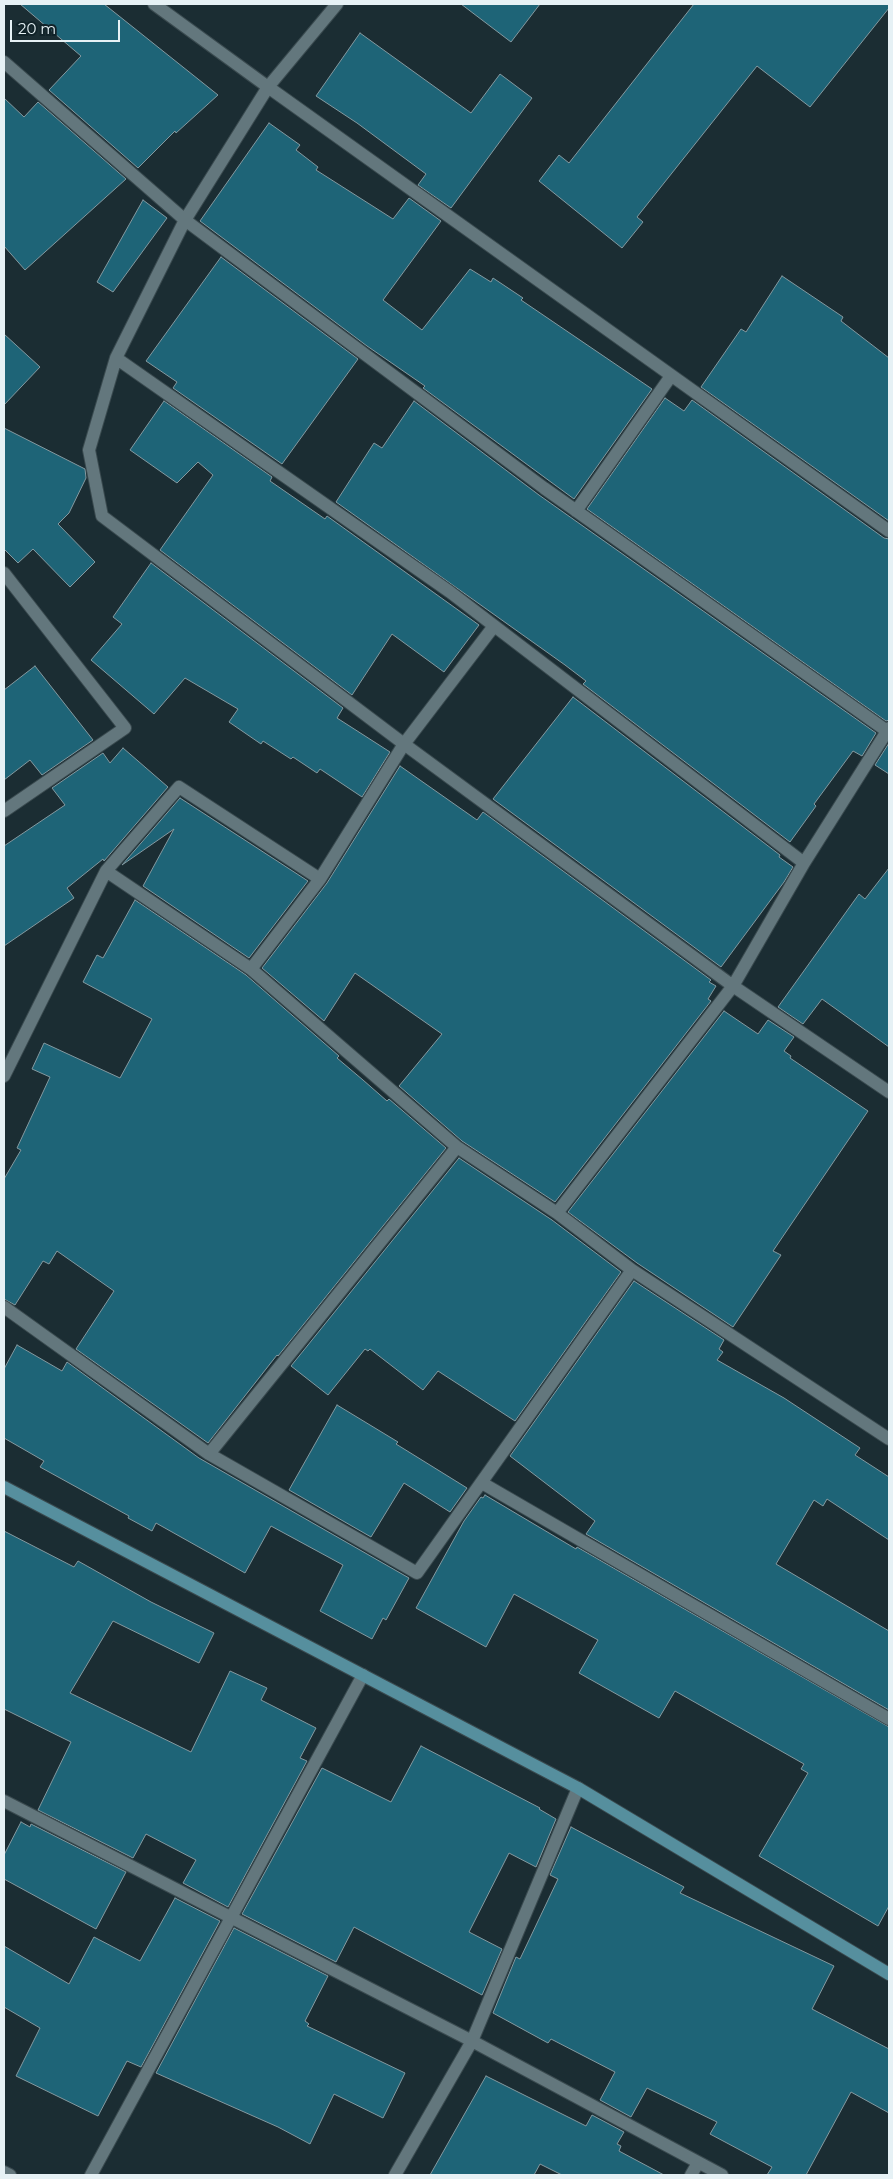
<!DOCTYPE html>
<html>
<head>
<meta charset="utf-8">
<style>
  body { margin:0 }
  #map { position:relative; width:893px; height:2179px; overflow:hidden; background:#1b2d33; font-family:Montserrat,sans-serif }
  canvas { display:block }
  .frame { position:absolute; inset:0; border:5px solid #e6f1f5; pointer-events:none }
  .scale { position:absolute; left:10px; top:20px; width:110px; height:22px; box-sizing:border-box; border:2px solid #e6f1f5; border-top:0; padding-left:6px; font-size:15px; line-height:18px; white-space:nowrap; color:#e6f1f5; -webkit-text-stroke:4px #112329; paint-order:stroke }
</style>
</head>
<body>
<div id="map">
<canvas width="893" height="2179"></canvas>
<div class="frame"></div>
<div class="scale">20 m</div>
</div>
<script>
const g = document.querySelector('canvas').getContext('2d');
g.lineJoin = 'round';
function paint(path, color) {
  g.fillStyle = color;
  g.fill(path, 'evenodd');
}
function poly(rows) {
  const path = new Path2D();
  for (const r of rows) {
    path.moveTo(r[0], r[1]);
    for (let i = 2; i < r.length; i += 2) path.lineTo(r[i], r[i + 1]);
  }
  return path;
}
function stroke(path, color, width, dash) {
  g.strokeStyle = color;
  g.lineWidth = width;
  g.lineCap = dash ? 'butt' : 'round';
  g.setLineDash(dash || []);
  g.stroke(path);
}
const building = poly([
  [20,4,104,4,218,95,176,133,175,131,138,168,49,90,81,56,20,4],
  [461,4,540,4,511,42,461,4],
  [694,4,889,4,889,8,810,107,757,66,637,217,643,222,622,248,539,181,559,155,569,163,694,4],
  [360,33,471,113,500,74,532,98,451,208,418,185,426,174,357,123,316,96,360,33],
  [4,98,24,117,38,102,126,179,25,270,4,246,4,98],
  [269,123,300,145,296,150,318,167,316,170,393,219,409,198,441,221,383,300,422,330,470,269,491,282,493,278,523,298,521,300,652,389,574,499,423,388,425,386,367,346,200,221,269,123],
  [143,200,167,218,113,292,97,282,143,200],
  [221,257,358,359,282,464,173,388,177,382,146,361,221,257],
  [782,276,843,317,841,321,889,358,889,521,701,387,741,329,746,332,782,276],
  [4,334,40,367,4,405,4,334],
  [665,398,684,411,692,400,884,538,889,539,889,720,886,721,587,509,665,398],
  [164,401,272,477,270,481,325,519,327,516,479,625,444,672,392,634,352,695,160,550,213,475,198,462,177,483,130,450,164,401],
  [414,401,539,495,876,733,862,756,853,751,814,804,816,806,790,842,583,684,586,681,565,665,336,502,374,443,382,448,414,401],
  [4,428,85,469,86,478,69,513,58,524,95,562,70,587,33,549,18,563,4,549,4,428],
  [151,563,343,708,337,718,390,752,362,797,320,769,317,773,293,757,291,759,263,741,261,744,229,722,238,709,185,678,154,714,91,660,122,624,113,617,151,563],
  [35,666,93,740,42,775,30,760,4,780,4,690,35,666],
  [573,697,780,855,779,857,793,867,784,882,721,967,493,799,573,697],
  [889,743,889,774,875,765,889,743],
  [123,748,168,787,104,861,103,859,67,888,74,898,4,946,4,846,65,805,52,788,103,753,110,763,123,748],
  [400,766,477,820,483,812,711,980,709,982,716,986,708,999,711,1001,555,1202,462,1141,399,1086,442,1034,355,973,324,1021,262,968,327,883,400,766],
  [180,798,308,881,249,958,143,886,174,829,122,865,180,798],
  [889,868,889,1047,822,999,803,1024,778,1007,859,894,865,899,889,868],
  [135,900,246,975,339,1056,337,1058,363,1080,387,1101,389,1099,446,1148,278,1356,277,1355,208,1443,76,1349,114,1291,57,1251,49,1264,43,1261,15,1305,4,1299,4,1179,21,1150,17,1148,50,1077,32,1069,44,1043,120,1078,152,1019,83,982,97,955,103,958,135,900],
  [724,1011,758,1034,768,1020,794,1037,784,1051,791,1056,790,1058,868,1111,773,1251,781,1255,733,1327,637,1263,568,1212,724,1011],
  [459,1158,552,1220,621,1272,515,1421,438,1371,423,1390,370,1349,368,1351,365,1349,328,1395,291,1366,459,1158],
  [634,1281,724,1340,719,1349,723,1352,717,1360,784,1398,860,1448,855,1455,889,1477,889,1540,827,1499,823,1506,814,1500,776,1564,889,1631,889,1710,586,1534,595,1521,510,1456,634,1281],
  [17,1345,62,1371,67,1362,199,1458,409,1578,386,1620,383,1618,372,1639,320,1611,343,1565,271,1526,245,1573,156,1523,152,1531,128,1518,129,1516,40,1467,44,1461,4,1438,4,1369,17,1345],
  [337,1405,398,1442,396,1444,467,1488,450,1512,404,1483,371,1537,289,1490,337,1405],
  [485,1495,576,1549,577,1547,889,1727,889,1906,878,1926,759,1856,808,1773,801,1769,804,1764,675,1691,659,1718,579,1673,598,1640,514,1594,486,1647,416,1608,464,1521,481,1497,483,1498,485,1495],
  [4,1531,74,1567,78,1561,151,1602,214,1633,199,1663,113,1621,70,1693,191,1752,230,1671,267,1688,261,1700,316,1728,300,1758,307,1761,228,1907,183,1883,196,1860,146,1834,133,1858,38,1810,71,1742,4,1709,4,1531],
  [421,1746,540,1808,539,1809,556,1819,536,1867,509,1853,469,1932,502,1949,482,1995,354,1927,336,1962,242,1914,322,1768,391,1802,421,1746],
  [21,1822,30,1827,31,1824,126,1872,96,1929,4,1879,4,1855,21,1822],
  [571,1827,684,1887,680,1893,834,1966,812,2009,889,2049,889,2113,851,2092,806,2175,767,2175,772,2167,710,2134,717,2122,647,2088,631,2117,600,2100,615,2072,551,2039,548,2043,493,2013,516,1957,520,1959,558,1879,550,1875,571,1827],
  [175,1898,220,1921,141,2067,127,2061,98,2116,16,2076,40,2028,4,2007,4,1946,69,1984,94,1937,140,1961,175,1898],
  [234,1928,328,1976,305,2021,309,2024,307,2026,405,2073,383,2118,334,2094,310,2144,278,2127,156,2073,234,1928],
  [486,2076,586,2126,592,2115,624,2132,617,2144,621,2146,619,2151,664,2175,562,2175,540,2164,534,2175,430,2175,486,2076]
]);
const street = poly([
  [154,4,268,87,337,4],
  [4,62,185,220,268,87,889,531],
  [116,358,450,592,804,863],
  [576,511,671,376],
  [4,573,125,728,4,811],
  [887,731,544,488,185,220,116,358,89,450,102,516,404,744,733,986,889,1092],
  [106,871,179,787,320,879],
  [251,969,320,879,404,744,494,626],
  [4,1076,106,871,251,969,457,1147,557,1213,632,1270,889,1439],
  [557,1213,733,986,804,863,889,728],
  [4,1307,209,1454,457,1147],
  [209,1454,417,1573,632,1270],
  [482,1483,889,1719],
  [4,1801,472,2041,722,2175],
  [4,2172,10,2175],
  [91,2175,363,1675],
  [395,2175,472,2041,578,1788],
  [691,2175,698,2163]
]);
const secondary = poly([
  [4,1487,578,1788,889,1974]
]);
paint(building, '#1e6477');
stroke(building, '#8499a0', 1);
stroke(street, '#3a4a4f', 14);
stroke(secondary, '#3a4a4f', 14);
stroke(street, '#63777d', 12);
stroke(secondary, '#568f9e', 12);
</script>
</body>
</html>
